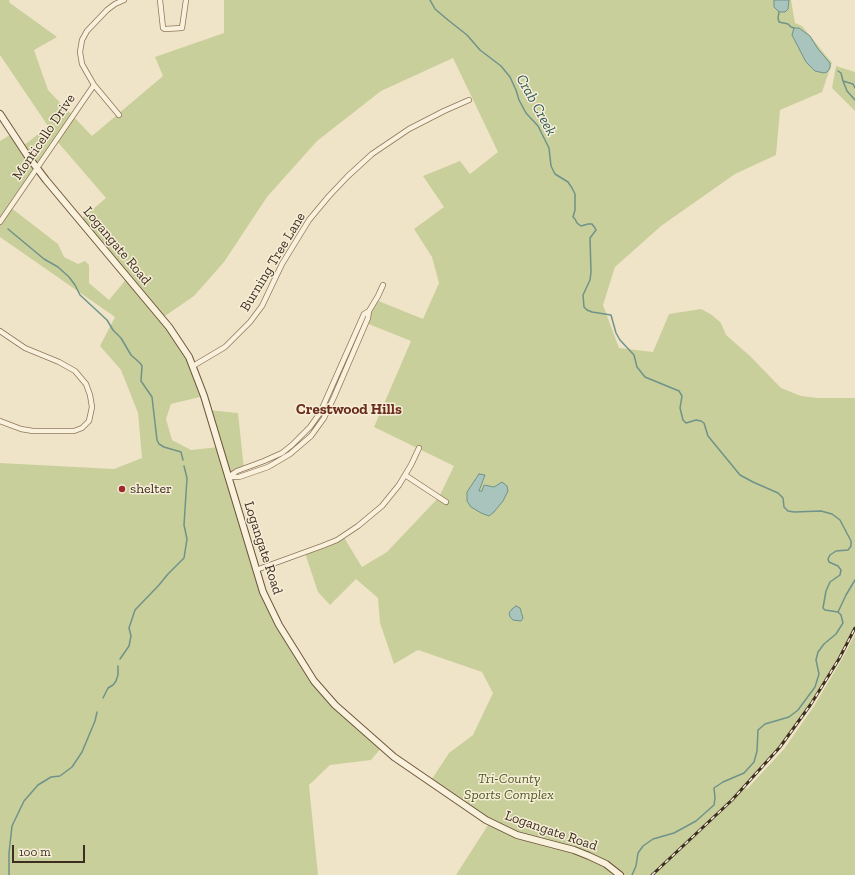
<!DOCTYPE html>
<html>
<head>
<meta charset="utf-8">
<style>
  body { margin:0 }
  #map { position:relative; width:855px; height:875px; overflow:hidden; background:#f0e4c8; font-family:"Zilla Slab",serif }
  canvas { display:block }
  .scale { position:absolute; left:12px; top:845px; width:73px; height:18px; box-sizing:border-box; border:2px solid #3d2e20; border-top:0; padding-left:5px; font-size:12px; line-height:14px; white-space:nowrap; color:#3d2e20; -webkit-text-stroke:3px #f7eed8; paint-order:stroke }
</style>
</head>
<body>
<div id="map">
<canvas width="855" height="875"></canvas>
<div class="scale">100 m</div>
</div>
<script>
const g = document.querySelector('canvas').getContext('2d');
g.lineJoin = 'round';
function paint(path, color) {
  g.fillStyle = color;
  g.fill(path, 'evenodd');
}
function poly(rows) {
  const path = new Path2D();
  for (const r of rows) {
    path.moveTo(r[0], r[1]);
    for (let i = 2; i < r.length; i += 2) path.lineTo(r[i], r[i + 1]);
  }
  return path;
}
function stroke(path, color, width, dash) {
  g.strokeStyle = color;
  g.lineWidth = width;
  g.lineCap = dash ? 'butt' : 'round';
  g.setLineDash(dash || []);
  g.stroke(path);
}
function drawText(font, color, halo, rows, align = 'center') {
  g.font = font + ' "Zilla Slab",serif';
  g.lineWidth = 3;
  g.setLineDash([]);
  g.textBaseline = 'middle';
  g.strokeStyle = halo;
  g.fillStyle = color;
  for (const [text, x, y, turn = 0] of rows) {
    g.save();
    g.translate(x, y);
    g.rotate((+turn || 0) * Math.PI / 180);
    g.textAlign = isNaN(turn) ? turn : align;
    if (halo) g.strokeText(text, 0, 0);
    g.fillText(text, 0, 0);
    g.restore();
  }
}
const green = poly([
  [0,0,9,0,10,3,57,37,34,50,48,90,92,136,163,76,155,57,224,33,224,0,791,0,795,23,802,26,832,63,822,92,780,110,776,155,735,174,661,226,615,267,603,305,619,348,653,352,669,314,701,309,712,315,721,323,726,335,750,356,781,388,801,396,818,398,855,398,855,626,839,659,811,704,780,747,743,787,747,789,784,749,814,706,842,659,855,634,855,875,456,875,490,822,430,782,449,753,473,735,493,693,482,672,418,650,394,664,380,623,378,598,356,579,330,605,318,592,305,553,343,536,362,567,387,552,439,497,454,466,374,427,411,341,366,323,376,300,423,319,439,283,432,257,414,229,444,207,423,176,460,161,470,174,498,152,453,58,381,91,317,141,267,197,224,262,194,296,162,318,189,357,204,396,171,404,166,419,172,440,191,450,219,447,208,410,238,413,244,469,228,477,263,592,314,681,382,747,371,760,330,765,309,785,318,875,0,875,0,463,114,469,142,458,138,413,121,370,100,346,115,317,0,237,0,141,13,133,22,147,48,126,0,55],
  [56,140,106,198,80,220,128,277,109,300,89,283,89,265,85,261,78,264,64,257,58,244,10,207],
  [836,66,855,72,855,111,832,88]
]);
const water = poly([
  [774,0,789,0,788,9,785,12,779,12,774,7,774,0],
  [794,28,799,28,810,36,818,49,830,63,830,68,827,72,824,73,815,71,806,62,792,35,794,28],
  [479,474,485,475,479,491,482,491,484,485,494,487,502,482,507,486,508,491,503,501,494,512,489,516,481,513,471,507,467,501,467,492,479,474],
  [516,606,520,608,523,618,521,621,513,620,510,617,509,613,512,609,516,606]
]);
const stream = poly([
  [430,0,435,9,448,20,467,35,480,50,501,66,510,77,516,90,519,100,526,113,538,126,549,148,551,166,555,174,568,182,572,188,575,194,575,210,573,217,575,219,577,223,581,226,588,224,592,224,595,228,596,230,590,238,591,272,590,280,583,295,584,307,587,310,592,312,611,315,616,333,620,340,634,355,637,367,645,377,679,391,682,396,680,408,683,420,686,423,696,420,701,421,704,423,708,436,740,475,753,482,778,493,783,498,784,507,788,511,794,512,821,511,832,514,840,520,851,541,851,546,848,550,836,551,830,555,828,559,829,562,838,566,841,570,840,575,830,582,826,591,823,608,825,610,838,612,841,615,843,623,836,634,824,644,818,652,816,660,819,674,815,687,798,710,789,717,765,724,758,730,757,751,754,762,744,773,723,782,714,788,715,798,714,805,696,821,674,833,653,839,643,846,638,853,636,866,632,875],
  [779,12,778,18,779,22,788,24,791,27,794,28],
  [838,71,841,73,843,81,853,84,855,88],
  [843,81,847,91,855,100],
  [8,229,44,259,58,267,69,277,75,285,80,295,107,320,113,330,121,338,131,355,140,363,142,366,141,381,152,397,157,440,159,444,164,447,181,452,183,460],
  [838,612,846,595,855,580],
  [120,659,129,646,131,636,129,628,135,610,159,585,168,574,184,558,187,539,184,525,187,478,184,466],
  [103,698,108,688,113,685,116,681,118,675,118,666],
  [9,875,9,853,12,826,24,801,38,785,51,777,60,776,72,767,82,752,95,721,97,712]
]);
const street = poly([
  [160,0,163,28,165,29,182,28,186,0],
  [119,115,94,85,82,64,80,52,82,40,87,31,107,10,115,4,124,0],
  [0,222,94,85],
  [0,331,25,348,59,362,75,371,86,384,90,395,92,407,89,421,82,428,74,431,33,431,21,429,0,421],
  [193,366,225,347,250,322,262,306,282,264,309,220,329,196,348,176,372,154,409,129,444,111,469,100],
  [405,475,446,502],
  [228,477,237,471,264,461,282,453,292,445,310,427,320,413,364,314,369,311,378,296,383,285],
  [228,477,239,477,268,467,290,454,311,436,324,418,334,397,368,318,369,311],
  [256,570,322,546,337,540,358,526,382,506,399,485,411,465,419,448]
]);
const secondary = poly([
  [0,114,27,155,46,180,169,327,189,357,204,396,263,592,279,625,314,681,335,705,394,757,486,820,517,835,574,850,589,856,606,864,620,875]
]);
const rail = poly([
  [652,875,732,800,780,747,811,704,839,659,855,628]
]);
const markers = [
  [122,489,4,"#9e2a2b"]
];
const streetNames = [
  ["Monticello Drive",44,137,-56],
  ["Logangate Road",117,246,50],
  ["Burning Tree Lane",273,262,-59],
  ["Logangate Road",263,548,72],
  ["Logangate Road",551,831,19]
];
const poiNames = [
  ["shelter",130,489]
];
const parkNames = [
  ["Tri-County",509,779],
  ["Sports Complex",509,795]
];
const waterNames = [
  ["Crab Creek",536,105,61]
];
const neighbourhoodNames = [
  ["Crestwood Hills",349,410]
];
paint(green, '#c9cf9b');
paint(water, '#a9c4bc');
stroke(water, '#6f938a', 1);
stroke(stream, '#6f938a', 1.5);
stroke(street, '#8d765c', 6);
stroke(secondary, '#6f573f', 8);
stroke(street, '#faf1dc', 4.5);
stroke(secondary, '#faf1dc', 6);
stroke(rail, '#3d2e20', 3);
stroke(rail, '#f7eed8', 1.5, [4.5]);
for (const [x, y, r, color] of markers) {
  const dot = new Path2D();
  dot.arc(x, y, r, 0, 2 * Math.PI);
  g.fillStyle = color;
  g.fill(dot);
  stroke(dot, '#f7eed8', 1.5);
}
drawText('14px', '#3d2e20', '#f7eed8', streetNames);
drawText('14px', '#3d2e20', '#f7eed8', poiNames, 'left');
drawText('italic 14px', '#4d5a26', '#f7eed8', parkNames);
drawText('italic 15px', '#2f5d5a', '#f7eed8', waterNames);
drawText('bold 15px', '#6b2e1e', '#f7eed8', neighbourhoodNames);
</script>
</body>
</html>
